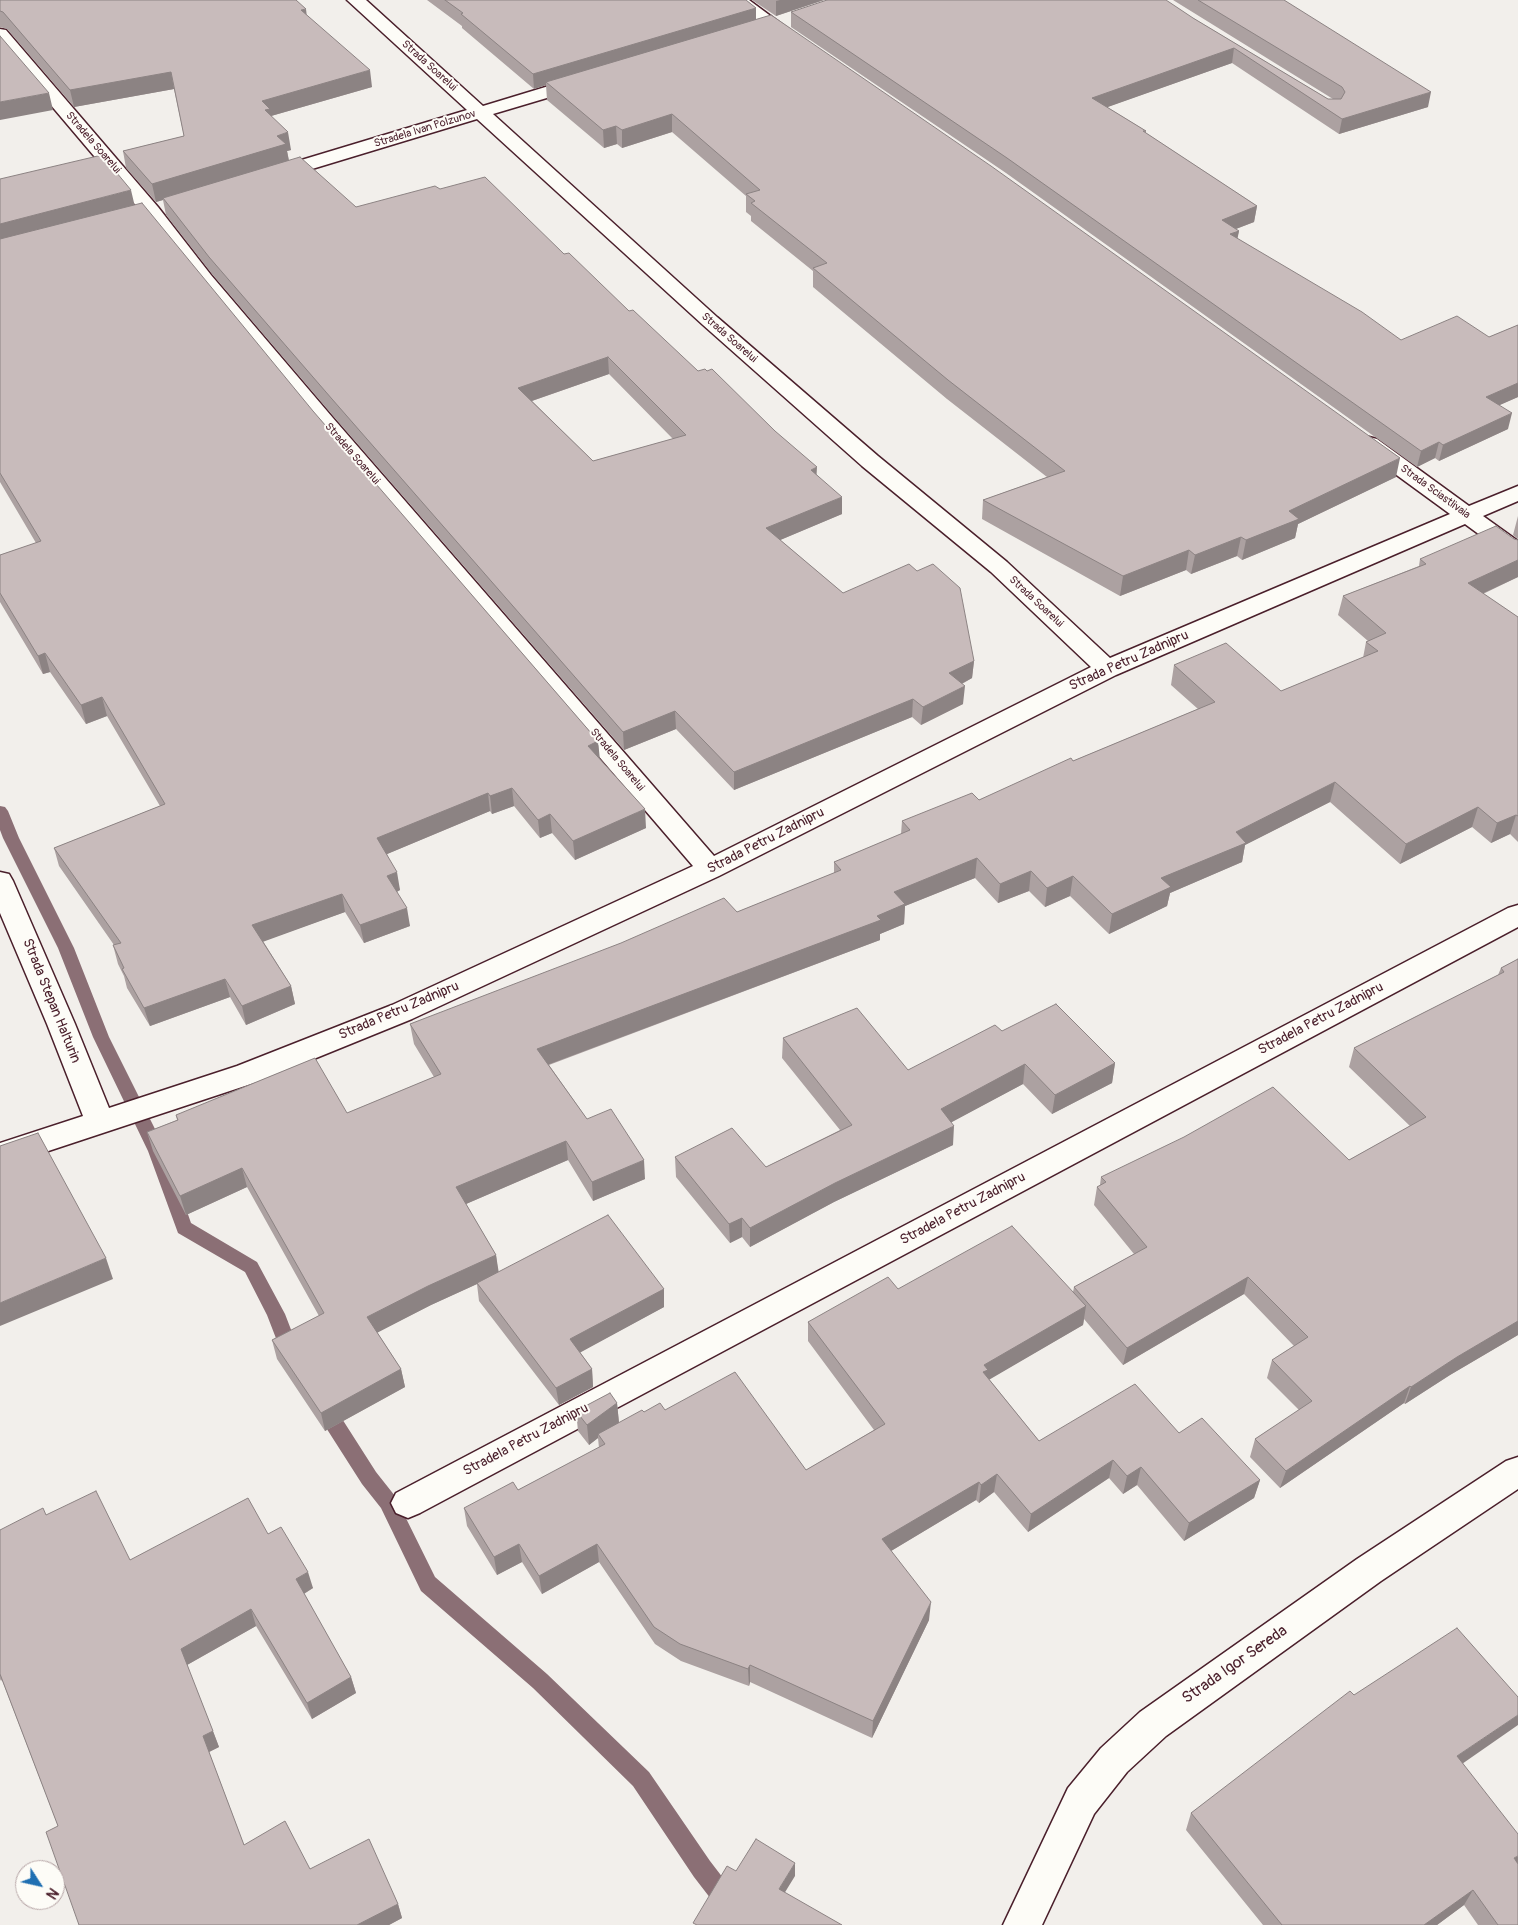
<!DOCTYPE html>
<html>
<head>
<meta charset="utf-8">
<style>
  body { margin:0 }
  #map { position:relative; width:1518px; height:1925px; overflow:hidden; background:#f2efeb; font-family:Pangolin,sans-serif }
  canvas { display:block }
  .north { position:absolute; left:15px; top:1860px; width:50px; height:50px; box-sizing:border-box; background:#fdfcf7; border:1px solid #b5a4a5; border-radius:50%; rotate:125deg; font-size:14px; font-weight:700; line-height:20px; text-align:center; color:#4a1f2b }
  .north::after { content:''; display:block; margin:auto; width:18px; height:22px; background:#1f6fb2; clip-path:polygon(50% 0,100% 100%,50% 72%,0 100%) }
</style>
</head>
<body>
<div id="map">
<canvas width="1518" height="1925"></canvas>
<div class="north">N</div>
</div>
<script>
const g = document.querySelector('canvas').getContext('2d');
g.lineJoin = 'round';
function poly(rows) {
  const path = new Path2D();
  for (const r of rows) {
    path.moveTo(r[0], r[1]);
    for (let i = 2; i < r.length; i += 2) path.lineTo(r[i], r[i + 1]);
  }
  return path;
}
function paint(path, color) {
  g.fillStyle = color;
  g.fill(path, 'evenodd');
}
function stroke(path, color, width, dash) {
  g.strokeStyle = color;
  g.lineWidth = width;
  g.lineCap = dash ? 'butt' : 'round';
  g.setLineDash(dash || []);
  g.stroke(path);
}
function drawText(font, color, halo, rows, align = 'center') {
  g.font = font + ' Pangolin,sans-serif';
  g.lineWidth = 4;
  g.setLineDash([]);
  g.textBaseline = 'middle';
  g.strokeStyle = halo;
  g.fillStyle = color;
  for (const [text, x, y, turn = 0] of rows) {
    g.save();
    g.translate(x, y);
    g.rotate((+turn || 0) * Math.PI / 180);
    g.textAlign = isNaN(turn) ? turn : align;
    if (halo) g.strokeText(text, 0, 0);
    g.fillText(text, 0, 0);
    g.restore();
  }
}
const stream = poly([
  [0,806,5,807,8,811,19,838,74,948,109,1037,166,1151,191,1223,257,1262,285,1314,300,1353,298,1359,291,1361,284,1359,267,1315,245,1272,178,1233,148,1151,93,1037,58,948,3,838,0,830,0,806],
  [323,1398,330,1400,376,1472,395,1496,435,1577,547,1674,649,1772,710,1861,753,1917,756,1925,731,1925,694,1877,633,1786,533,1688,421,1591,381,1508,362,1484,316,1412,313,1406,316,1400,323,1398]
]);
const minor = poly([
  [347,0,366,0,483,106,575,78,581,77,587,78,590,82,587,86,493,114,717,317,878,456,1007,562,1110,658,1450,514,1361,449,1358,444,1361,439,1369,437,1377,439,1469,506,1518,486,1518,501,1483,516,1518,541,1518,559,1510,557,1465,524,1116,675,719,876,412,1019,257,1082,0,1167,0,1143,83,1116,47,1024,0,913,0,872,9,874,13,881,75,1024,109,1108,237,1066,392,1005,693,866,317,428,197,283,144,215,0,45,0,29,6,30,158,207,211,275,333,418,714,856,1091,667,991,572,862,466,703,325,477,119,279,179,272,181,265,179,262,175,265,171,467,110,347,0],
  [729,0,749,0,803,40,800,44,794,45,788,44,729,0],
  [1518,905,1518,927,420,1513,408,1518,396,1513,391,1503,396,1493,1508,908,1518,905],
  [1518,1457,1518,1489,1381,1581,1166,1736,1127,1772,1094,1814,1042,1925,1003,1925,1068,1788,1101,1748,1140,1712,1357,1559,1506,1461,1518,1457]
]);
const wall = poly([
  [0,0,306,15,372,87,271,116,291,150,287,151,289,160,356,207,440,189,564,254,817,475,842,514,780,540,843,593,974,661,972,678,962,684,963,704,921,725,912,717,734,790,676,729,624,750,334,417,212,274,166,215,163,200,156,202,126,168,123,151,184,136,174,89,74,107,7,29,0,27],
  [609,374,673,439,593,461,532,401],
  [427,0,746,0,756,8,756,20,1396,477,1298,524,1295,538,1242,560,1237,556,1191,574,1186,570,1120,596,982,519,983,500,1047,477,947,399,813,287,813,271,751,221,751,216,746,212,746,196,672,132,622,148,617,144,604,148,547,100,546,85,534,89,462,28,462,26],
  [752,0,824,0,776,16],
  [1173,0,1284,0,1428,107,1339,134,1232,63,1107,107,1146,131,1146,133,1257,206,1254,222,1236,229,1239,231,1237,238,1401,340,1489,337,1518,325,1518,397,1499,405,1508,429,1439,461,1435,458,1417,467,1006,173,791,27,791,12,1193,18,1328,99,1333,99],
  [0,179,134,205,598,741,599,759,646,828,575,860,552,833,540,838,514,806,492,814,490,811,387,854,400,890,397,892,410,926,364,943,345,912,263,941,291,986,295,1004,246,1025,230,997,150,1026,127,988,124,976,118,964,113,945,114,945,59,866,54,848,160,806,107,716,86,724,50,672,43,674,0,602,0,555,36,543,0,482],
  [1518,516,1518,539,1513,535],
  [1514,539,1518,540,1518,577,1483,594,1518,617,1518,842,1510,834,1491,843,1472,827,1400,864,1330,802,1245,845,1242,862,1170,893,1167,906,1109,934,1070,896,1045,907,1029,891,998,903,975,878,905,906,904,924,880,934,880,940,549,1065,587,1119,645,1179,593,1201,568,1160,466,1204,496,1255,498,1272,664,1289,664,1307,580,1352,592,1369,593,1387,559,1405,479,1301,477,1284,431,1305,377,1332,401,1369,405,1387,325,1431,277,1359,272,1340,319,1316,247,1187,186,1215,153,1151,147,1132,177,1120,176,1115,347,1113,434,1077,414,1044,410,1024,737,912,834,873,834,862,901,834,902,821,979,800,1198,709,1171,685,1174,665,1281,691,1363,658,1366,642,1368,641,1338,615,1343,596,1419,566,1420,559],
  [1518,959,1518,1335,1450,1375,1405,1404,1404,1403,1280,1488,1250,1457,1255,1439,1299,1410,1267,1378,1272,1360,1294,1346,1244,1294,1123,1365,1084,1319,1083,1325,989,1379,1039,1441,1179,1433,1260,1480,1254,1498,1184,1541,1137,1485,1123,1494,1109,1478,1028,1532,994,1492,979,1503,976,1500,891,1551,929,1620,872,1738,750,1682,749,1686,681,1661,655,1644,599,1562,542,1594,522,1562,497,1575,467,1526,464,1508,518,1490,599,1448,598,1438,589,1445,578,1431,576,1411,617,1403,619,1423,644,1412,665,1410,806,1470,874,1430,808,1341,808,1322,898,1289,1073,1292,1074,1287,1134,1254,1094,1205,1097,1187,1100,1185,1101,1177,1349,1160,1410,1126,1349,1067,1354,1048,1498,975,1501,968],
  [1002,1031,1115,1063,1112,1083,1052,1114,1023,1084,951,1122,953,1145,834,1202,750,1247,742,1237,730,1243,676,1177,675,1157,766,1167,840,1130,782,1058,783,1038,908,1070],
  [46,1515,130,1560,268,1534,313,1588,304,1594,351,1677,356,1693,312,1719,256,1626,187,1665,219,1747,209,1752,244,1845,310,1869,398,1904,402,1918,389,1925,79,1925,58,1826,2,1680,1,1681,0,1679,0,1530],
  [1354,1695,1463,1763,1518,1925,1478,1925,1464,1905,1437,1925,1263,1925,1186,1830,1191,1813]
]);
const shadedWall = poly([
  [780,0,824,0,776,16,776,1],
  [756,8,756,22,546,82,546,85,534,89,533,74],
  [306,9,308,26,301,10],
  [1234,48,1232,63,1091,113,1092,98],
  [370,70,372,87,271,116,268,127,262,101],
  [171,72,174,89,74,107,70,90],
  [1431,92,1428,107,1339,134,1342,119],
  [49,93,53,110,0,120,0,102],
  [672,114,672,132,622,148,622,130],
  [616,126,617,144,604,148,603,130],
  [288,132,291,150,287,151,289,162,163,198,163,200,156,202,152,184,277,136],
  [131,190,135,207,0,243,0,224],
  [1257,206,1254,222,1220,235,1222,220],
  [1239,231,1236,246,1230,234],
  [608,357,609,374,520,405,518,388],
  [1518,383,1518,397,1482,413,1486,397],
  [1512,413,1508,429,1439,461,1443,445],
  [1439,442,1435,458,1417,467,1421,451],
  [1400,458,1396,477,1298,524,1295,538,1242,560,1246,540,1289,511],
  [817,467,816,484,811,470],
  [842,497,842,514,766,546,766,528],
  [1241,537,1237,556,1191,574,1195,555],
  [1189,550,1186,570,1120,596,1123,576],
  [1518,560,1518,577,1462,603,1468,583],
  [45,653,50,672,43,674,38,656],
  [974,661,972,678,948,691,949,673],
  [965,686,963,704,921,725,923,707],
  [102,697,107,716,86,724,81,705],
  [913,699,912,717,734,790,734,772],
  [675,711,676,729,624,750,623,732],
  [598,741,600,760,588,746],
  [1335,782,1330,802,1245,845,1242,862,1170,893,1167,906,1109,934,1112,914,1161,878,1236,832],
  [512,788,514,806,492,814,490,796],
  [488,793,490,811,380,857,377,838],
  [1478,807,1472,827,1400,864,1406,844],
  [645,809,646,828,575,860,573,841],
  [550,814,552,833,540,838,538,820],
  [1516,815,1510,834,1491,843,1497,823],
  [977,858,975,878,905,906,904,924,880,934,880,940,539,1068,537,1049,877,916,894,892],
  [1031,871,1029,891,998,903,1000,884],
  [397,872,400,890,390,895,387,876],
  [1073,876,1070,896,1045,907,1047,888],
  [342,894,345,912,257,944,252,925],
  [407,908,410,926,364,943,360,925],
  [225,979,230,997,150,1026,144,1008],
  [291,986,295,1004,246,1025,242,1006],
  [1115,1063,1112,1083,1052,1114,1055,1095],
  [1025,1064,1023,1084,939,1129,941,1109],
  [954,1126,953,1145,834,1202,750,1247,750,1228,835,1183],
  [566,1141,568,1160,459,1207,456,1187],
  [644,1160,645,1179,593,1201,592,1182],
  [242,1168,247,1187,186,1215,180,1196],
  [742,1218,742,1237,730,1243,729,1224],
  [496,1255,499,1274,431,1305,371,1336,367,1317,428,1286],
  [106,1258,113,1279,0,1326,0,1303],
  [1248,1277,1244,1294,1123,1365,1127,1348],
  [664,1289,664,1307,572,1357,570,1339],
  [1086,1306,1083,1325,987,1381,981,1391,984,1365],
  [1518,1321,1518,1335,1450,1375,1405,1404,1411,1387,1457,1357],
  [401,1369,405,1387,325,1431,321,1413],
  [592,1369,593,1387,559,1405,556,1388],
  [1410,1386,1404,1403,1280,1488,1286,1471],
  [617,1403,619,1423,598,1434,598,1438,589,1445,587,1425],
  [1113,1460,1109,1478,1028,1532,1031,1514],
  [1141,1467,1137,1485,1123,1494,1127,1476],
  [997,1474,994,1492,979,1503,981,1485],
  [1260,1480,1254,1498,1184,1541,1189,1523],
  [979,1482,976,1500,881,1557,882,1539],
  [519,1544,522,1562,497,1575,494,1557],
  [597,1544,599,1562,542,1594,539,1576],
  [308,1572,313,1588,300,1596,296,1579],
  [931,1602,929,1620,872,1738,873,1721],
  [251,1609,256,1626,187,1665,181,1649],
  [750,1665,750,1682,749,1686,748,1669],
  [351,1677,356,1693,312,1719,307,1703],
  [1518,1715,1518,1725,1449,1773,1457,1756],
  [213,1731,219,1747,209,1752,203,1736],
  [1518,1856,1518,1865,1514,1858],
  [795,1863,795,1876,779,1902,779,1889],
  [1473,1890,1464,1905,1437,1925,1424,1925],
  [398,1904,402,1918,389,1925,357,1925]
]);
const building = poly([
  [0,0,296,0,306,9,301,10,370,70,262,101,270,109,265,110,288,132,277,136,286,144,152,184,123,151,184,136,171,72,70,90,3,12,0,11,0,0],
  [445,0,746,0,756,8,533,74,461,14,463,13,445,0],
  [827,0,1166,0,1193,18,1328,99,1341,99,1345,92,1342,87,1198,0,1284,0,1431,92,1342,119,1234,48,1092,98,1146,131,1143,131,1257,206,1222,220,1239,231,1230,234,1362,312,1401,340,1457,316,1489,337,1518,325,1518,383,1486,397,1512,413,1443,445,1439,442,1421,451,1007,158,791,12,827,0],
  [771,15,991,166,1400,458,1289,511,1299,519,1246,540,1241,537,1195,555,1189,550,1123,576,983,500,1065,471,948,380,813,268,827,263,751,203,755,201,746,194,760,190,672,114,622,130,616,126,603,130,546,82,771,15],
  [0,36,49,93,0,102,0,36],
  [102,155,131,190,0,224,0,179,102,155],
  [300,157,356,207,435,186,440,189,485,177,564,254,569,253,629,311,633,310,698,371,705,369,707,371,712,369,775,431,817,467,811,470,842,497,766,528,843,593,909,564,917,571,933,564,960,588,974,661,949,673,965,686,923,707,913,699,734,772,675,711,623,732,332,399,209,257,163,198,300,157],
  [608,357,686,435,593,461,518,388,608,357],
  [142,203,313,411,598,741,588,746,645,809,573,841,550,814,538,820,512,788,490,796,488,793,377,838,397,872,387,876,407,908,360,925,342,894,252,925,291,986,242,1006,225,979,144,1008,122,969,124,968,113,945,121,943,54,848,165,804,102,697,81,705,45,653,38,656,0,593,0,555,41,541,0,473,0,239,142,203],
  [1496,526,1514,539,1518,540,1518,560,1468,583,1518,617,1518,816,1516,815,1497,823,1478,807,1406,844,1335,782,1236,832,1246,843,1161,878,1171,887,1112,914,1073,876,1047,888,1031,871,1000,884,977,858,894,892,905,904,877,916,881,920,537,1049,587,1119,611,1109,644,1160,592,1182,566,1141,456,1187,496,1255,428,1286,367,1317,401,1369,321,1413,272,1340,324,1313,242,1168,180,1196,147,1132,178,1120,176,1115,315,1058,347,1113,441,1074,410,1024,621,943,724,898,737,912,841,870,834,862,910,830,902,821,972,793,979,800,1071,758,1073,761,1215,702,1174,665,1226,643,1281,691,1378,651,1366,642,1386,633,1343,596,1426,564,1420,559,1496,526],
  [1518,959,1518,1321,1457,1357,1411,1387,1410,1386,1286,1471,1255,1439,1312,1401,1272,1360,1308,1337,1248,1277,1127,1348,1074,1287,1147,1247,1097,1187,1106,1182,1101,1177,1184,1137,1273,1087,1349,1160,1426,1117,1354,1048,1504,972,1501,968,1518,959],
  [1056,1004,1115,1063,1055,1095,1025,1064,941,1109,954,1126,835,1183,750,1228,742,1218,729,1224,675,1157,732,1128,766,1167,852,1125,783,1038,857,1008,908,1070,995,1025,1002,1031,1056,1004],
  [38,1133,106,1258,0,1303,0,1146,38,1133],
  [608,1215,664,1289,570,1339,592,1369,556,1388,477,1283,608,1215],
  [1012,1226,1086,1306,984,1365,988,1370,983,1372,1039,1441,1135,1384,1179,1433,1202,1418,1260,1480,1189,1523,1141,1467,1127,1476,1113,1460,1031,1514,997,1474,981,1485,979,1482,882,1539,931,1602,873,1721,750,1665,748,1669,680,1644,654,1627,597,1544,539,1576,519,1544,494,1557,464,1508,513,1482,518,1490,605,1444,598,1434,642,1410,644,1412,660,1403,665,1410,735,1372,806,1470,885,1424,808,1322,888,1277,898,1289,1012,1226],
  [610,1393,617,1403,587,1425,576,1411,610,1393],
  [96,1491,130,1560,248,1498,268,1534,281,1527,308,1572,296,1579,351,1677,307,1703,251,1609,181,1649,213,1731,203,1736,244,1845,285,1821,310,1869,369,1839,398,1904,357,1925,79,1925,46,1832,58,1826,0,1674,0,1530,43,1508,46,1515,96,1491],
  [1457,1628,1518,1697,1518,1715,1457,1756,1518,1834,1518,1856,1514,1858,1518,1864,1518,1925,1498,1925,1473,1890,1424,1925,1282,1925,1191,1813,1350,1691,1354,1695,1457,1628],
  [756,1839,795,1863,779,1889,842,1925,697,1925,693,1923,727,1866,736,1871,756,1839]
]);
const farStreetnames = [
  ["Strada Soarelui",429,66,42],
  ["Stradela Ivan Polzunov",425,129,-17],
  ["Stradela Soarelui",93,143,49],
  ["Strada Soarelui",729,338,41],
  ["Stradela Soarelui",352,454,49],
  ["Strada Sciastlivaia",1435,492,36],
  ["Strada Soarelui",1036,602,43],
  ["Stradela Soarelui",617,760,50]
];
const streetNames = [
  ["Strada Petru Zadnipru",1129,661,-24],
  ["Strada Petru Zadnipru",766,841,-27],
  ["Strada Stepan Halturin",51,1001,68],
  ["Strada Petru Zadnipru",399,1011,-23],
  ["Stradela Petru Zadnipru",1321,1019,-28],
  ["Stradela Petru Zadnipru",963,1209,-28],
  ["Stradela Petru Zadnipru",526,1440,-28]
];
const nearStreetnames = [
  ["Strada Igor Sereda",1235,1665,-35]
];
paint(stream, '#8b6f75');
stroke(minor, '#4a1f2b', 3);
paint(minor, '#fdfcf7');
paint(wall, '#aca1a1');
paint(shadedWall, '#8c8383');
paint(building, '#c8bbbb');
stroke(building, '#8c8383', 1);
drawText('11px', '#4a1f2b', '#fdfcf7', farStreetnames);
drawText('14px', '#4a1f2b', '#fdfcf7', streetNames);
drawText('16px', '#4a1f2b', '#fdfcf7', nearStreetnames);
</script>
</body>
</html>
